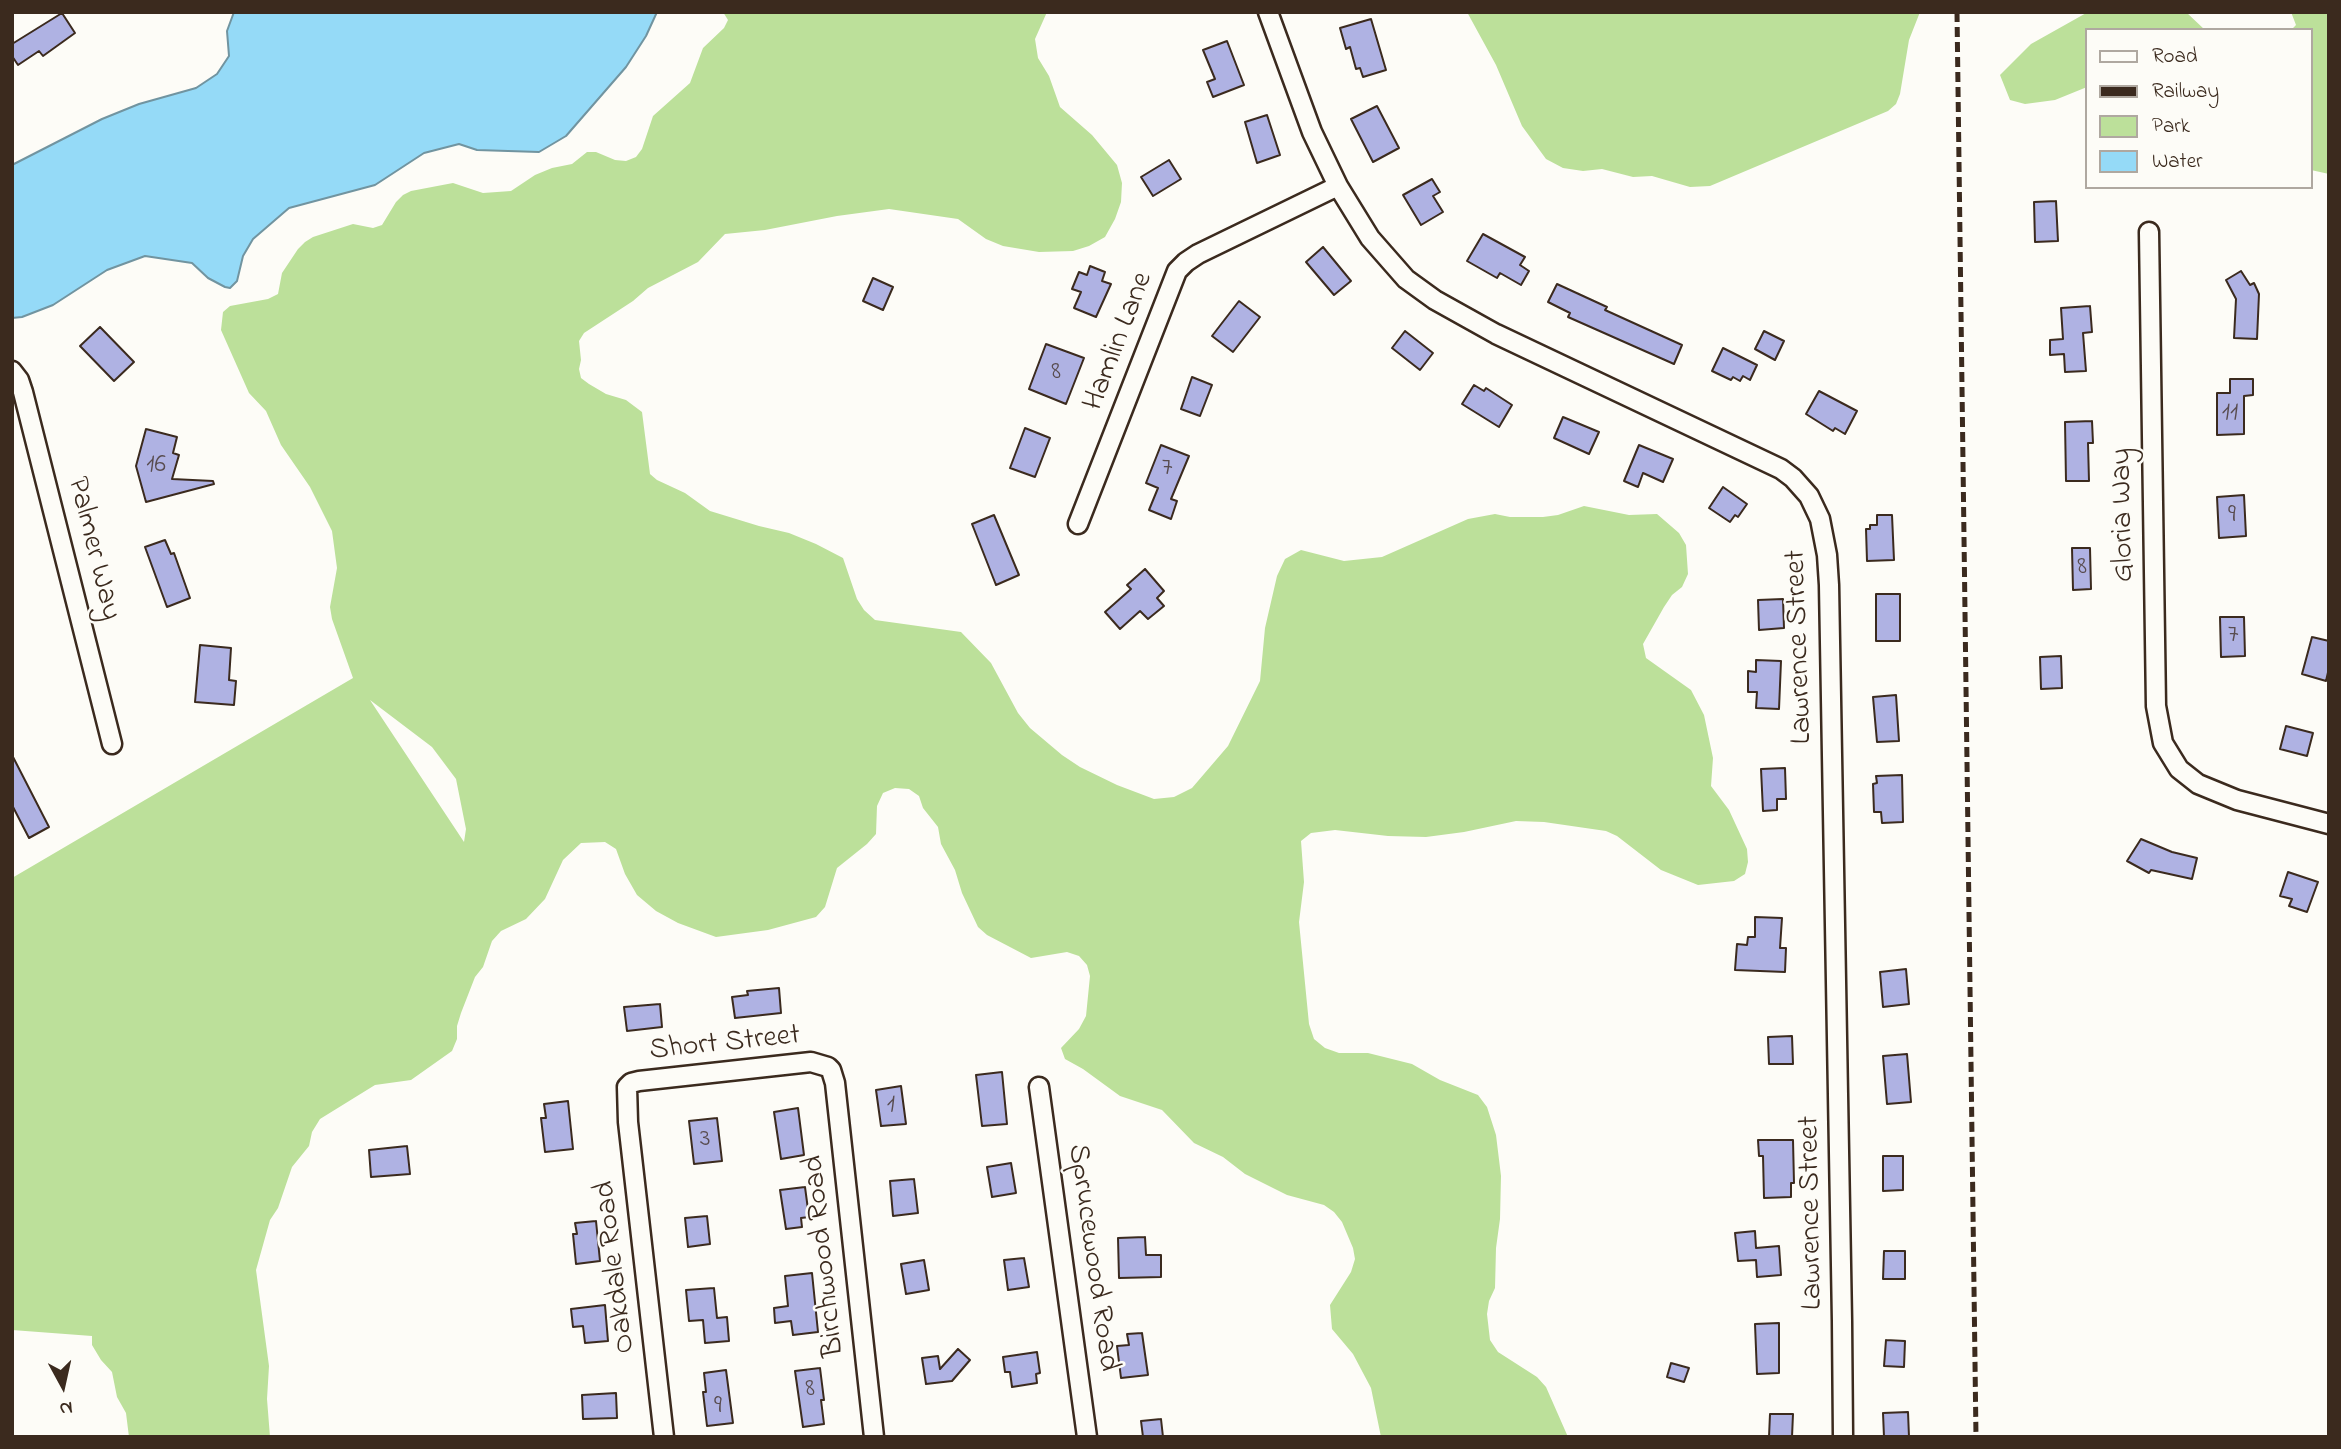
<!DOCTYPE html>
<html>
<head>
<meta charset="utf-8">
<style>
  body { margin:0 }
  #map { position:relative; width:2341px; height:1449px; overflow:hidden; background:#fdfcf7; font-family:"Indie Flower",sans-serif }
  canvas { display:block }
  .frame { position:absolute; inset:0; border:14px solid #3b2a1e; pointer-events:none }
  .legend { position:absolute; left:2085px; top:28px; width:228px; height:161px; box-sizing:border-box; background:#fdfcf7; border:2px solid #afa8a0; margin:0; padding:9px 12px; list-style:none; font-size:21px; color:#3b2a1e }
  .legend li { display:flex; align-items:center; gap:14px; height:35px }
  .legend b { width:35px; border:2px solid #afa8a0 }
  .north { position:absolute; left:28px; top:1351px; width:70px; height:70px; -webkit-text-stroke:5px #fdfcf7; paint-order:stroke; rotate:172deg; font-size:19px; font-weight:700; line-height:28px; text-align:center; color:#3b2a1e }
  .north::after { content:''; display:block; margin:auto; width:24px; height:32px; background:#3b2a1e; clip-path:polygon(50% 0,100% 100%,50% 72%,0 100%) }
</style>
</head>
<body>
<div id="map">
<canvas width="2341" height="1449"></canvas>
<div class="frame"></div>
<ul class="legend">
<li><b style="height:9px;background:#fdfcf7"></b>Road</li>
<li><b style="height:9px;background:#3b2a1e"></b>Railway</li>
<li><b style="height:19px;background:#bce09a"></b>Park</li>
<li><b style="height:19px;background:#95daf7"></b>Water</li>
</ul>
<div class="north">N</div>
</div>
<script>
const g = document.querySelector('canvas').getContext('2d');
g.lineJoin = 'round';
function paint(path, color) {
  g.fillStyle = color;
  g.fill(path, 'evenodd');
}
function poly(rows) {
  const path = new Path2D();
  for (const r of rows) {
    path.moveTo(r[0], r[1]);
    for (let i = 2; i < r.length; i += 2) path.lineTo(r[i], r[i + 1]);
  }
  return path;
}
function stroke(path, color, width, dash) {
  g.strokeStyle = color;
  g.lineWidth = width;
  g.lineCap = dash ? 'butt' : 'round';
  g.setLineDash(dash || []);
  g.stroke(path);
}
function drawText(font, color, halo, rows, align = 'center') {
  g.font = font + ' "Indie Flower",sans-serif';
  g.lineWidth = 5;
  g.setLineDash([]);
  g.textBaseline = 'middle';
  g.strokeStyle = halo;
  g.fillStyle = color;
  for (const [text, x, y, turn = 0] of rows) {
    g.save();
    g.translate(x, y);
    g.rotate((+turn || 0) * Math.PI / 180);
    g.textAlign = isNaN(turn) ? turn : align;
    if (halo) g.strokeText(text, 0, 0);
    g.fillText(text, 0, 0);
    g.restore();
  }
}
const green = poly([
  [723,12,1047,12,1035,39,1038,58,1049,76,1060,107,1092,135,1117,165,1122,183,1121,202,1115,219,1105,237,1089,246,1073,251,1039,252,1003,246,986,239,958,219,889,209,837,216,765,230,725,234,698,262,648,288,633,301,584,333,579,341,581,360,579,369,581,378,589,384,606,394,626,400,642,412,650,474,657,480,685,493,710,511,759,526,789,533,816,544,843,558,857,599,864,610,875,620,961,632,991,663,1018,713,1030,728,1062,755,1080,767,1117,785,1154,799,1174,797,1192,788,1228,746,1260,681,1265,628,1277,576,1285,559,1301,550,1344,561,1382,557,1468,519,1495,514,1510,517,1543,517,1558,515,1584,506,1629,515,1657,514,1679,533,1686,545,1688,574,1682,587,1672,595,1664,607,1643,644,1646,658,1691,690,1704,715,1713,758,1711,786,1729,810,1747,849,1748,862,1745,874,1734,881,1698,885,1661,870,1617,836,1606,831,1544,822,1516,821,1464,832,1426,837,1388,836,1335,830,1311,833,1301,841,1304,882,1299,922,1309,1024,1314,1039,1325,1048,1339,1053,1368,1053,1412,1064,1440,1080,1478,1095,1487,1107,1496,1135,1501,1176,1500,1219,1496,1248,1495,1288,1489,1301,1487,1314,1490,1340,1498,1352,1537,1377,1546,1387,1568,1437,1381,1437,1371,1388,1353,1354,1332,1329,1330,1305,1351,1272,1355,1259,1353,1248,1342,1222,1334,1212,1324,1205,1287,1195,1245,1174,1223,1157,1194,1143,1162,1110,1120,1096,1083,1069,1065,1059,1061,1048,1079,1029,1086,1016,1090,976,1087,965,1079,956,1067,952,1031,958,987,935,978,927,962,893,955,870,941,844,938,827,923,808,919,796,909,789,895,788,883,793,877,806,876,834,867,844,837,868,825,907,816,917,768,930,716,937,678,923,656,911,637,895,625,874,616,849,605,842,581,843,563,860,545,899,526,919,501,931,492,941,483,967,475,977,461,1013,457,1026,457,1039,452,1051,411,1080,375,1085,320,1119,312,1132,309,1146,292,1167,278,1208,270,1220,256,1270,269,1366,267,1399,270,1437,129,1437,126,1413,117,1397,112,1372,101,1360,92,1345,92,1336,12,1330,12,878,353,678,332,619,330,607,337,568,332,531,310,487,281,445,266,411,249,393,221,330,223,312,230,306,268,299,278,294,282,273,298,249,305,242,313,237,353,224,373,228,382,225,396,202,403,195,411,191,453,183,483,193,511,191,535,175,552,168,572,164,587,152,596,152,615,160,626,161,636,157,642,149,653,116,690,83,703,48,724,28,728,20],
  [370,700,432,747,456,779,466,829,464,842],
  [1467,12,1920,12,1909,40,1900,94,1896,104,1888,111,1710,186,1690,187,1652,176,1633,177,1602,169,1583,171,1563,168,1546,159,1522,126,1496,65],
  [2088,12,2186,12,2205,30,2087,30,2087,87,2055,100,2025,104,2010,100,2000,75,2031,44],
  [2291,12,2329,12,2329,174,2311,170,2311,30,2291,30,2296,25]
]);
const water = poly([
  [234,12,657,12,646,36,626,67,566,136,539,152,477,150,459,144,424,153,375,185,289,208,253,239,243,256,237,281,230,288,225,287,208,278,192,263,145,256,107,270,53,305,22,317,12,318,12,165,102,119,139,104,196,88,217,74,229,56,227,31,234,12]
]);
const building = poly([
  [62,13,75,33,43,56,39,51,18,65,12,56,12,44,62,13],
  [1371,19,1386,70,1363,77,1360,68,1356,69,1350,47,1346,49,1340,28,1371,19],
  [1227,41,1244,85,1213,97,1207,82,1215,79,1203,50,1227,41],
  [1377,106,1399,148,1373,162,1351,119,1377,106],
  [1267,115,1280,155,1257,163,1245,122,1267,115],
  [1169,160,1181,179,1153,196,1141,177,1169,160],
  [1432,179,1440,192,1433,196,1443,212,1421,225,1403,195,1432,179],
  [2056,201,2058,241,2035,242,2034,202,2056,201],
  [1483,234,1525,257,1520,265,1529,271,1521,285,1500,273,1497,278,1467,261,1483,234],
  [1323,247,1351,281,1334,295,1306,262,1323,247],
  [1090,266,1105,272,1102,281,1111,284,1096,317,1074,308,1081,292,1072,289,1079,272,1087,275,1090,266],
  [2241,271,2250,285,2254,283,2259,294,2257,339,2234,338,2236,299,2226,280,2241,271],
  [873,278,893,287,883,310,863,301,873,278],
  [1557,284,1607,307,1605,310,1682,345,1674,364,1568,317,1570,313,1548,302,1557,284],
  [1239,301,1260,317,1233,352,1212,336,1239,301],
  [2090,306,2092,332,2083,333,2086,371,2065,372,2064,354,2050,355,2050,340,2063,339,2061,308,2090,306],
  [100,327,134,362,114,381,80,346,100,327],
  [1405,331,1433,353,1420,370,1392,348,1405,331],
  [1764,331,1784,341,1775,360,1755,349,1764,331],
  [1046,344,1084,358,1066,404,1029,389,1046,344],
  [1723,348,1757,365,1750,380,1743,376,1740,381,1733,377,1731,380,1712,371,1723,348],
  [1192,377,1212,385,1200,416,1181,409,1192,377],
  [2230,379,2253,379,2253,395,2244,396,2244,434,2217,435,2217,393,2230,393,2230,379],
  [1474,385,1484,391,1486,388,1512,405,1499,427,1462,404,1474,385],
  [1819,391,1857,411,1845,434,1835,428,1833,431,1806,414,1819,391],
  [1563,417,1599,432,1589,454,1554,438,1563,417],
  [2092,421,2093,443,2088,443,2089,481,2066,481,2065,422,2092,421],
  [1025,428,1050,438,1035,477,1010,468,1025,428],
  [146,429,177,437,173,453,179,455,172,479,213,481,214,484,146,502,136,466,146,429],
  [1161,445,1189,456,1171,499,1177,501,1171,519,1149,510,1158,488,1146,483,1161,445],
  [1639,445,1673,459,1663,482,1643,473,1638,487,1624,481,1639,445],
  [1723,487,1747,504,1738,517,1735,515,1730,522,1709,508,1723,487],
  [2244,495,2246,536,2219,538,2217,497,2244,495],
  [994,515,1019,575,996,585,972,524,994,515],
  [1877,515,1892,515,1894,560,1867,561,1866,529,1870,529,1870,525,1877,525,1877,515],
  [165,540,171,554,174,553,190,598,167,607,145,547,165,540],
  [2072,548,2090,548,2091,589,2073,590,2072,548],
  [1145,569,1164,591,1157,598,1164,606,1148,619,1140,611,1120,629,1105,612,1131,589,1127,585,1145,569],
  [1876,594,1900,594,1900,641,1876,641,1876,594],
  [1783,599,1784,628,1759,630,1758,600,1783,599],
  [2220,617,2244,617,2245,656,2221,657,2220,617],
  [2312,637,2329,641,2329,668,2326,681,2302,674,2312,637],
  [200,645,231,648,229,680,236,681,234,705,195,702,200,645],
  [2061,656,2062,688,2041,689,2040,657,2061,656],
  [1756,660,1781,661,1779,709,1756,708,1757,692,1748,692,1748,671,1756,672,1756,660],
  [1896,695,1899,741,1877,742,1873,697,1896,695],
  [2286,726,2313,733,2307,756,2280,749,2286,726],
  [12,755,49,827,29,838,12,805,12,755],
  [1785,768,1786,799,1777,799,1777,810,1763,811,1761,769,1785,768],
  [1902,775,1903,822,1882,823,1881,812,1874,812,1873,784,1877,783,1876,776,1902,775],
  [2141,839,2172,852,2197,858,2192,879,2151,870,2149,873,2127,861,2141,839],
  [2288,872,2318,882,2307,912,2289,906,2292,899,2280,896,2288,872],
  [1755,917,1782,918,1780,948,1786,948,1785,972,1735,970,1737,944,1747,945,1748,937,1755,937,1755,917],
  [1906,969,1909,1004,1883,1007,1880,972,1906,969],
  [779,988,781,1013,735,1018,732,997,748,995,747,991,779,988],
  [660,1004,662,1027,627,1031,624,1007,660,1004],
  [1792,1036,1793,1064,1769,1064,1768,1037,1792,1036],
  [1907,1054,1911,1102,1887,1104,1883,1056,1907,1054],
  [1002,1072,1007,1124,982,1126,976,1075,1002,1072],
  [901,1086,906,1124,881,1126,876,1090,901,1086],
  [568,1101,573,1149,545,1152,541,1118,546,1118,544,1104,568,1101],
  [798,1108,804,1155,781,1159,774,1112,798,1108],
  [717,1118,722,1161,694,1164,689,1121,717,1118],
  [1758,1140,1793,1140,1794,1183,1791,1183,1791,1197,1764,1198,1763,1156,1759,1156,1758,1140],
  [407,1146,410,1174,371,1177,369,1150,407,1146],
  [1883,1156,1903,1156,1903,1190,1883,1191,1883,1156],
  [1011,1163,1016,1193,992,1197,987,1167,1011,1163],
  [914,1179,918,1213,893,1216,890,1181,914,1179],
  [805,1187,809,1217,801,1218,802,1227,786,1229,780,1190,805,1187],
  [707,1216,710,1244,688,1247,685,1218,707,1216],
  [596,1221,600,1261,576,1264,573,1234,577,1234,575,1223,596,1221],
  [1755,1231,1756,1248,1779,1246,1781,1275,1757,1277,1756,1260,1738,1261,1735,1233,1755,1231],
  [1145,1237,1146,1255,1161,1255,1161,1277,1119,1278,1118,1238,1145,1237],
  [1884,1251,1905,1251,1905,1279,1883,1279,1884,1251],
  [1024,1258,1029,1287,1008,1290,1004,1260,1024,1258],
  [924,1260,929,1290,906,1294,901,1264,924,1260],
  [812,1273,818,1332,793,1335,791,1321,775,1323,774,1308,788,1306,785,1276,812,1273],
  [714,1288,717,1318,727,1317,729,1341,705,1343,703,1320,689,1321,686,1290,714,1288],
  [605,1305,608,1341,585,1343,583,1326,573,1327,571,1309,605,1305],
  [1779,1323,1779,1373,1757,1374,1755,1324,1779,1323],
  [1142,1333,1148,1375,1121,1378,1117,1346,1129,1345,1127,1334,1142,1333],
  [1886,1340,1905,1341,1904,1367,1884,1366,1886,1340],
  [958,1349,970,1360,952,1381,926,1384,922,1358,938,1356,940,1369,958,1349],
  [1037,1352,1040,1373,1036,1374,1037,1383,1012,1387,1010,1372,1005,1372,1003,1357,1037,1352],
  [1671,1363,1689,1368,1684,1382,1667,1377,1671,1363],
  [820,1368,824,1400,821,1400,824,1424,803,1427,795,1371,820,1368],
  [726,1370,733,1423,707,1426,703,1392,706,1392,704,1373,726,1370],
  [616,1393,617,1418,583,1419,582,1395,616,1393],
  [1908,1412,1909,1437,1884,1437,1883,1413,1908,1412],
  [1770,1414,1793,1414,1792,1437,1769,1437,1770,1414],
  [1161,1419,1163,1437,1143,1437,1141,1421,1161,1419]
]);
const street = poly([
  [1268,12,1312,132,1338,186,1370,238,1406,279,1435,300,1496,334,1781,469,1793,478,1809,496,1820,519,1827,555,1829,585,1842,1321,1843,1437],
  [2149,232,2156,706,2163,743,2179,769,2198,784,2237,800,2329,824],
  [12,371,19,380,23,392,112,744],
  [1078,524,1177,271,1186,262,1198,254,1338,186],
  [1039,1087,1087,1437],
  [664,1437,628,1122,627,1087,631,1083,639,1081,811,1062,828,1067,831,1070,835,1083,874,1437]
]);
const rail = poly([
  [1957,12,1976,1437]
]);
const numberNames = [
  ["8",1056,374],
  ["11",2230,415],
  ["16",156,467],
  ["7",1167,470],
  ["9",2232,517],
  ["8",2082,569],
  ["7",2233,637],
  ["1",891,1107],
  ["3",705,1141],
  ["8",810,1391],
  ["9",718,1408]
];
const streetNames = [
  ["Hamlin Lane",1120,342,-69],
  ["Gloria Way",2125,515,-91],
  ["Palmer Way",92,549,76],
  ["Lawrence Street",1801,647,-92],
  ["Short Street",725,1045,-6],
  ["Lawrence Street",1813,1213,-91],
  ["Birchwood Road",826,1256,-96],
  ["Sprucewood Road",1091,1258,82],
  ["Oakdale Road",617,1267,-97]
];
paint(green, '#bce09a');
paint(water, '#95daf7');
stroke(water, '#7194a0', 2);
paint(building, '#afb2e3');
stroke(building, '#3b2a1e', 2);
stroke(street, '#3b2a1e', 23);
stroke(street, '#fdfcf7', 18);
stroke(rail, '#3b2a1e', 5, [10, 5]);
drawText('26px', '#584c4f', null, numberNames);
drawText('30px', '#3b2a1e', '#fdfcf7', streetNames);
</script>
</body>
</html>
